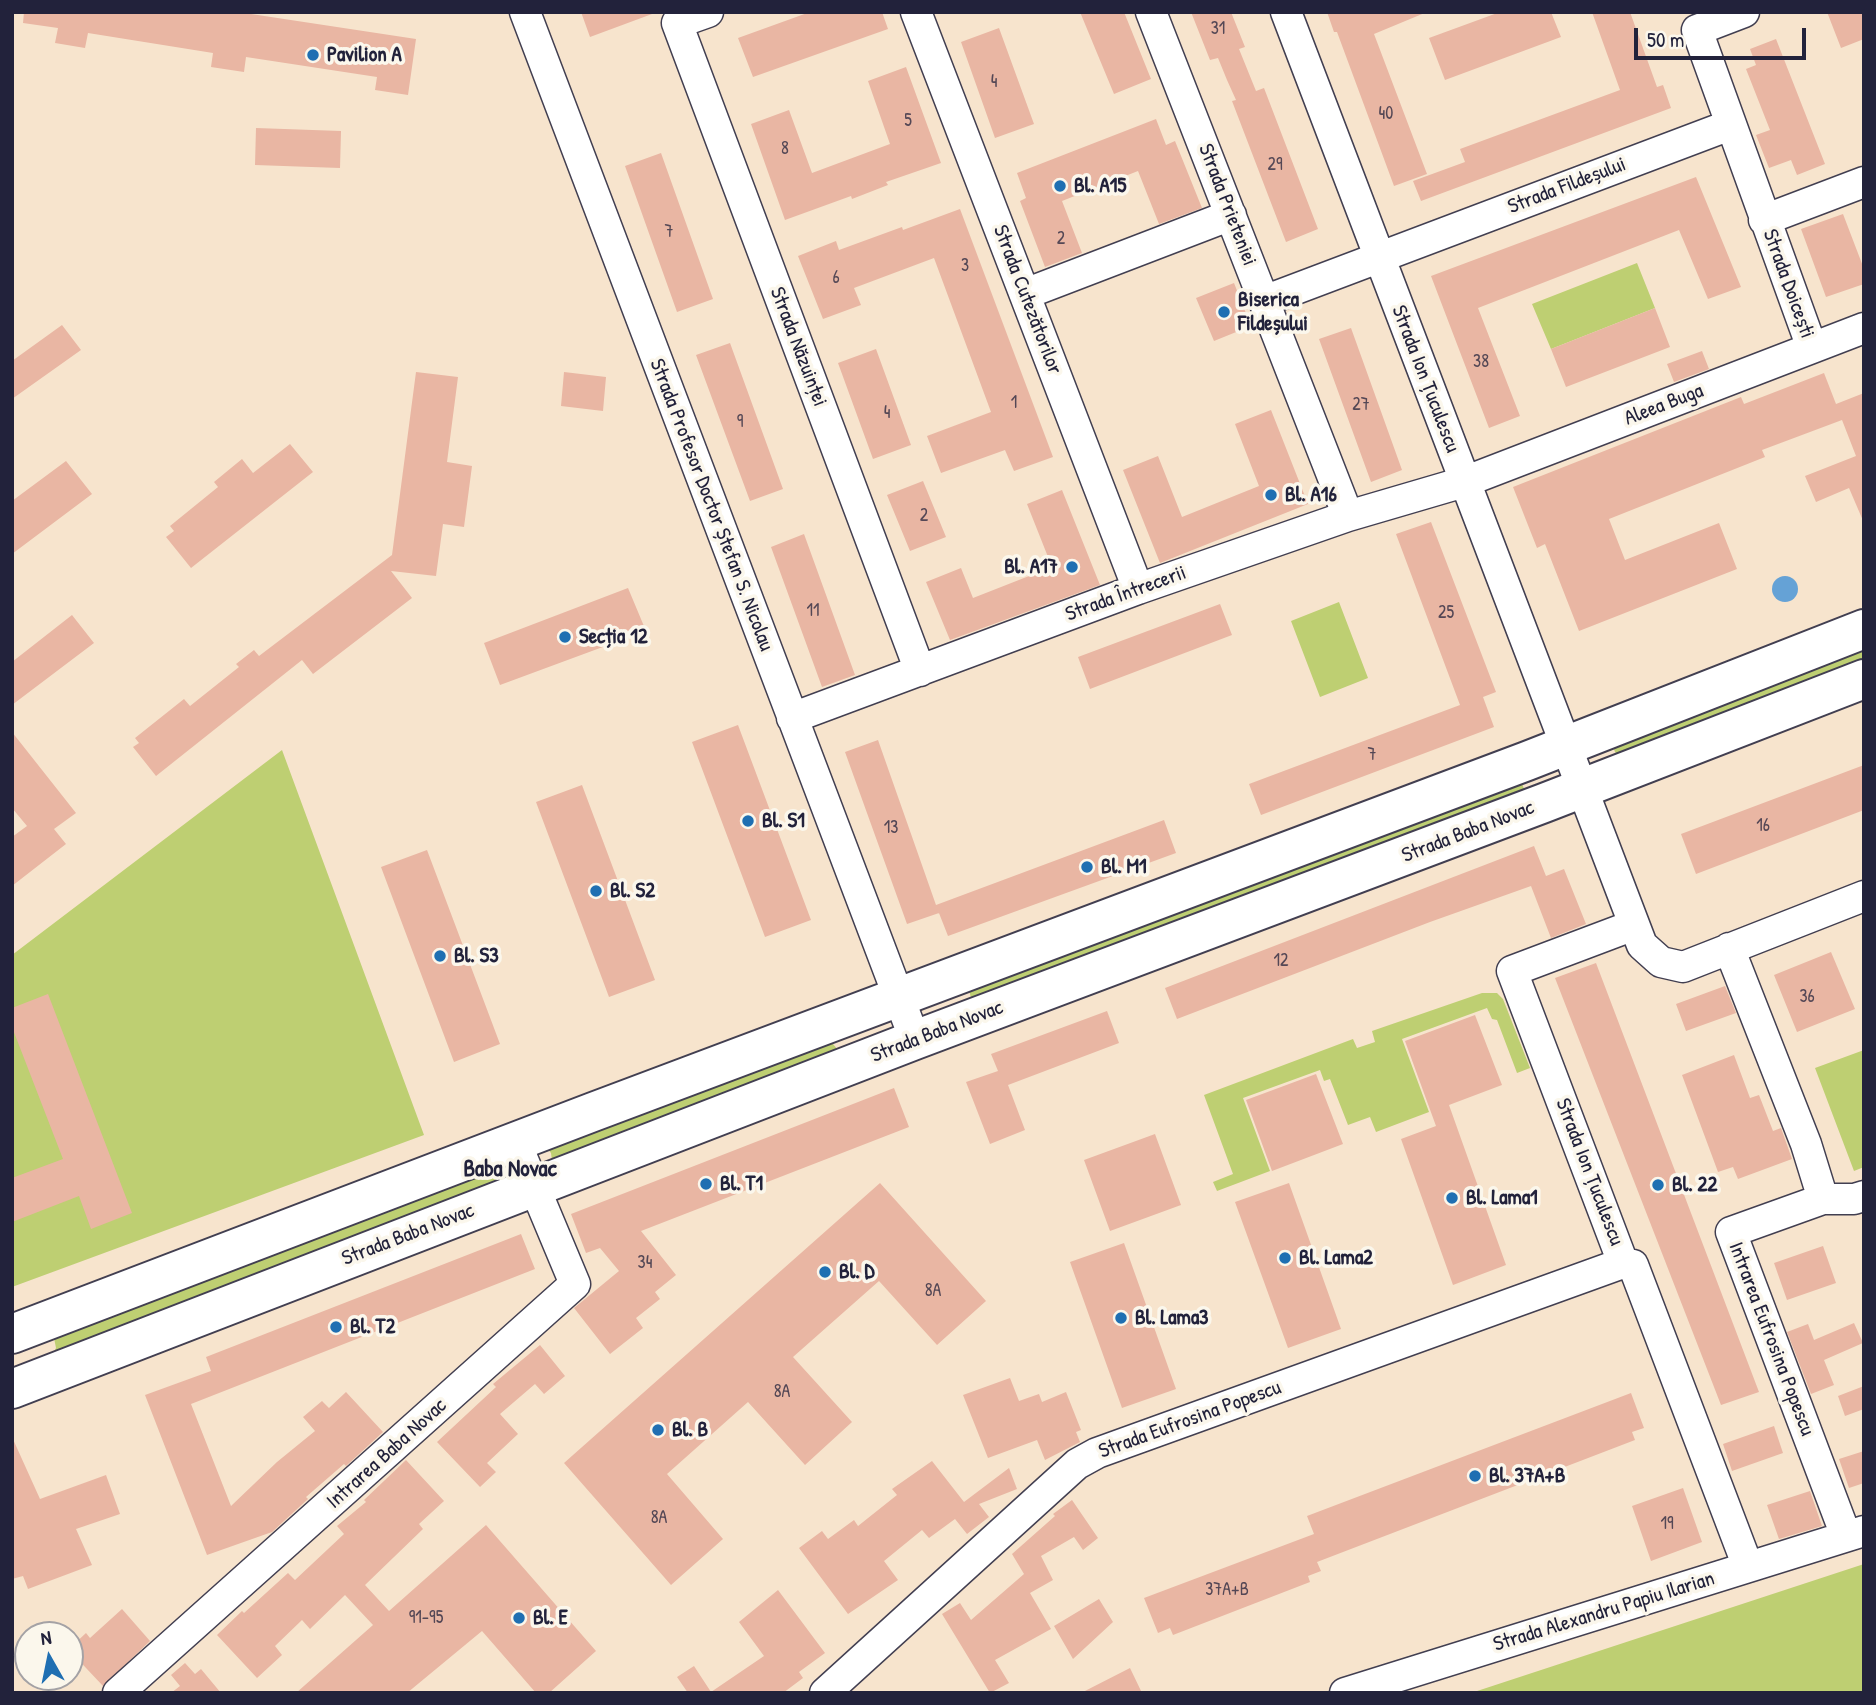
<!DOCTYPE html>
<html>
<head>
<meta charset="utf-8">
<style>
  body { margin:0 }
  #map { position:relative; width:1876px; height:1705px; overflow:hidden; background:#f7e4cd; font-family:"Patrick Hand",sans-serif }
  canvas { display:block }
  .frame { position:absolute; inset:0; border:14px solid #22223b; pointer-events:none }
  .north { position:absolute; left:14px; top:1621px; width:70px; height:70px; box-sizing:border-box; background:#fbf7ec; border:2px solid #a4a2a5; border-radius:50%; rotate:351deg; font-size:19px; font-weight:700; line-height:28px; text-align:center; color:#22223b }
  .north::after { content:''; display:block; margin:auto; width:24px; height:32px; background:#1f6fb2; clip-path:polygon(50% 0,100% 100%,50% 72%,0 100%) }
  .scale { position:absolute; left:1634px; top:28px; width:172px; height:32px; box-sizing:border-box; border:4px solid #22223b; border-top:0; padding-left:9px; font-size:21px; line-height:24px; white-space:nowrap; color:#22223b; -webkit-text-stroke:5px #fbf7ec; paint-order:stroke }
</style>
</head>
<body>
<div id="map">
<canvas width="1876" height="1705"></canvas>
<div class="frame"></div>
<div class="north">N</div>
<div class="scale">50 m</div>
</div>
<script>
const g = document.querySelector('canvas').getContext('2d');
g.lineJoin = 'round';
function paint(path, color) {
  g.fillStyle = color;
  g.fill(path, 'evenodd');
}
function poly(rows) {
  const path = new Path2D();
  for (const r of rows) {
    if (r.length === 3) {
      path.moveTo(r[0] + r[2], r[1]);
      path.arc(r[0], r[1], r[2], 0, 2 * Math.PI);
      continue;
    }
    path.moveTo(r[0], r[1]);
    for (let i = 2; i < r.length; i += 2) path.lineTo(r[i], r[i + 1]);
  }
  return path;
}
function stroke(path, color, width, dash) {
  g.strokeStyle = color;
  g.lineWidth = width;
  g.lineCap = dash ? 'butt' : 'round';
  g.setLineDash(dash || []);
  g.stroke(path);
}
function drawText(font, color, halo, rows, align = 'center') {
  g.font = font + ' "Patrick Hand",sans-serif';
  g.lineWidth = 7;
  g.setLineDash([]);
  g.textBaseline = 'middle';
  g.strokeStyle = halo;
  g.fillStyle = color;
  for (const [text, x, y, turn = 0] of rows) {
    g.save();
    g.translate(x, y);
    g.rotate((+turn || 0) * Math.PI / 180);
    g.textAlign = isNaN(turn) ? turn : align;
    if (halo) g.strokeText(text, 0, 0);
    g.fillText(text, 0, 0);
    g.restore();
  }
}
const green = poly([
  [1637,263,1655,308,1551,349,1532,304],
  [1339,602,1368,678,1320,697,1291,621],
  [1864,641,1864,664,1620,756,1615,752,1612,744],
  [282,750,424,1135,12,1287,12,955],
  [1520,779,1525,791,972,1002,969,990],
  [1482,993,1497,993,1503,999,1530,1068,1517,1073,1497,1020,1492,1019,1487,1008,1402,1039,1429,1112,1376,1132,1370,1117,1348,1125,1330,1079,1324,1081,1320,1070,1243,1098,1270,1171,1217,1191,1213,1182,1233,1174,1204,1095,1353,1039,1357,1048,1375,1042,1372,1031],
  [834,1039,833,1044,838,1050,552,1161,551,1153,546,1147],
  [1864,1050,1864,1167,1854,1171,1815,1068],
  [495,1167,496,1175,508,1182,53,1354,56,1348,54,1338],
  [1864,1564,1864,1693,1471,1693]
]);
const water = poly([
  [1785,589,13]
]);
const building = poly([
  [24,12,238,12,416,39,408,95,375,90,377,77,246,57,244,72,211,67,213,53,88,33,85,48,55,43,58,28,23,23],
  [581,12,652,12,652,14,590,37],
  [810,12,882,12,888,29,753,77,738,38],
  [1080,12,1124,12,1151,79,1114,94],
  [1191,12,1231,12,1245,47,1239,49,1256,91,1264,88,1318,229,1286,242,1232,101,1236,100,1227,80,1218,58,1210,60],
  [1327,12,1427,12,1374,34,1427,174,1394,186,1337,32,1334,32],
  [1500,12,1551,12,1561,37,1445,80,1429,38],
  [1592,12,1630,12,1657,87,1663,85,1671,108,1421,201,1413,181,1465,162,1460,149,1620,90],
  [1827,12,1864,12,1864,39,1841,48],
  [999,28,1034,124,995,138,961,42],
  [1776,39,1825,164,1797,175,1791,160,1769,168,1756,135,1770,130,1746,69,1756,65,1750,49],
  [906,67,941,163,886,182,888,185,852,199,851,196,785,220,751,124,789,110,812,173,890,144,868,81],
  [1156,119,1166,145,1175,141,1202,208,1159,224,1138,171,1062,201,1082,253,1045,267,1020,201,1026,198,1017,173],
  [256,128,341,131,340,168,255,165],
  [661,153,713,299,677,312,625,166],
  [1696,177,1741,287,1708,299,1679,230,1478,308,1520,416,1489,428,1431,276],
  [960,209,1053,457,1014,471,1005,450,941,473,927,436,991,412,934,258,854,288,861,305,823,319,798,256,836,241,839,250,902,227,903,230],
  [1843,214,1864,269,1864,284,1826,297,1801,229],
  [1234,283,1251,326,1214,341,1196,298],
  [1655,308,1670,347,1566,387,1551,349],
  [62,325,81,350,12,399,12,361],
  [1351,328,1402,470,1371,482,1319,339],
  [730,343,783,489,750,501,696,355],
  [876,349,911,445,873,459,838,363],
  [1702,351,1709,369,1674,382,1667,364],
  [416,372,458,377,447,462,472,466,464,527,443,524,436,576,391,571,412,598,313,674,302,660,156,776,133,747,139,743,135,738,184,699,190,706,239,667,236,664,254,650,259,656,392,555],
  [564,372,606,377,603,411,561,406],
  [1824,373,1836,404,1864,393,1864,523,1849,488,1816,502,1805,476,1856,456,1842,420,1762,450,1765,457,1609,519,1625,560,1719,523,1737,569,1579,631,1545,544,1537,548,1513,487,1741,397,1744,404],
  [1271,410,1308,504,1160,563,1123,470,1158,456,1182,517,1259,486,1235,424],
  [290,444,313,472,191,568,166,537,174,531,170,526,218,487,214,482,242,459,253,473],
  [66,461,92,494,12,554,12,501],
  [923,481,946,537,910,551,887,495],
  [1062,490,1100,585,950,640,926,582,961,568,973,598,1052,567,1027,504],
  [1431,522,1496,692,1483,697,1494,727,1261,815,1249,784,1460,705,1396,534],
  [804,534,855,675,822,687,771,547],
  [628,588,646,631,500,685,484,643],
  [1220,604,1232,635,1090,689,1078,657],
  [72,615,94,643,12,705,12,662],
  [738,725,811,920,765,937,692,742],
  [12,732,76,813,54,829,66,844,12,886,12,837,27,826,12,808],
  [878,740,936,905,1164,820,1176,853,948,936,937,908,939,913,907,924,845,752],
  [1864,765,1864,810,1696,874,1681,834],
  [582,785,655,980,609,997,536,802],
  [1534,846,1546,876,1564,869,1586,924,1551,938,1531,886,1430,922,1177,1019,1165,988],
  [427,850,500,1044,454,1062,381,867],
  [1831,952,1855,1009,1797,1032,1774,975],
  [1596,963,1759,1392,1721,1405,1555,978],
  [1725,986,1736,1013,1686,1031,1676,1004],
  [48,994,132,1213,91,1229,79,1196,12,1222,12,1178,63,1159,12,1027,12,1008],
  [1107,1011,1119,1043,1008,1085,1025,1130,990,1144,966,1082,998,1071,991,1054],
  [1475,1015,1502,1085,1449,1105,1506,1265,1453,1285,1401,1139,1436,1126,1405,1041],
  [1734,1055,1750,1098,1759,1095,1773,1131,1781,1128,1792,1159,1738,1179,1733,1167,1718,1172,1682,1075],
  [1316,1074,1343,1144,1272,1171,1246,1100],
  [894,1088,909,1127,641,1231,676,1275,655,1292,660,1299,636,1318,643,1328,610,1354,574,1308,619,1271,600,1248,586,1253,571,1214],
  [1155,1134,1181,1205,1110,1231,1084,1160],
  [880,1183,986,1301,937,1345,879,1281,793,1357,852,1422,805,1465,748,1402,667,1474,723,1539,671,1585,564,1463],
  [1289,1183,1341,1329,1288,1348,1235,1202],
  [521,1234,535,1269,191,1404,231,1506,277,1462,315,1431,303,1417,322,1401,329,1408,346,1392,383,1432,346,1466,344,1464,306,1497,308,1499,272,1532,207,1555,145,1395,211,1371,206,1357],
  [1124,1243,1176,1389,1122,1408,1070,1262],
  [1823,1246,1836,1283,1787,1300,1774,1263],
  [1854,1323,1863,1343,1824,1360,1834,1385,1811,1394,1787,1332,1808,1324,1814,1340],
  [540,1345,565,1376,544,1394,535,1384,500,1414,518,1434,487,1463,496,1472,480,1487,437,1442,496,1387,493,1384],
  [1010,1378,1019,1401,1039,1394,1042,1402,1066,1392,1081,1430,1076,1432,1080,1442,1045,1460,1037,1440,988,1458,963,1395],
  [1864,1386,1864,1409,1845,1416,1838,1396],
  [1631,1393,1644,1428,1632,1432,1635,1440,1317,1562,1321,1571,1308,1576,1310,1582,1173,1635,1170,1628,1158,1633,1144,1598,1314,1534,1307,1516],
  [1774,1426,1783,1453,1732,1471,1723,1444],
  [12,1437,40,1499,106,1475,120,1514,76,1529,92,1565,28,1589,23,1576,12,1579],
  [1864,1451,1864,1483,1849,1488,1839,1459],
  [406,1460,444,1501,419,1524,423,1529,365,1585,389,1611,486,1525,596,1651,549,1693,536,1693,482,1631,407,1693,296,1693,373,1625,345,1595,310,1629,302,1620,275,1646,282,1655,257,1678,217,1635,242,1611,244,1613,288,1573,295,1580,344,1534,337,1526,366,1502,364,1500],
  [932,1461,964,1502,1009,1468,1017,1489,979,1504,989,1517,967,1534,955,1519,929,1538,922,1530,884,1561,898,1580,848,1614,799,1548,822,1531,828,1539,854,1520,858,1526,897,1495,892,1489],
  [1683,1488,1702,1542,1651,1561,1632,1506],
  [1810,1491,1822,1526,1779,1539,1767,1505],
  [1072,1500,1098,1538,1083,1550,1074,1537,1041,1556,1053,1580,1030,1593,1051,1629,995,1660,1009,1683,990,1693,942,1614,960,1603,971,1620,1024,1574,1012,1554,1055,1516,1053,1514],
  [778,1590,825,1653,799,1672,803,1678,783,1693,688,1693,677,1677,694,1666,711,1692,764,1656,739,1622],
  [1099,1599,1113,1622,1073,1659,1054,1626],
  [122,1609,150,1641,103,1686,70,1651,70,1648,86,1633,90,1638],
  [185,1663,195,1674,201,1669,221,1693,171,1693,180,1686,171,1675],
  [1130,1668,1142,1693,1081,1693]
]);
const minor = poly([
  [525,12,915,1040],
  [708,12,677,23,920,671],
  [916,12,1138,589],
  [1151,12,1348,516],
  [1286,12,1642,945,1661,962,1683,967,1864,896],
  [1744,12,1697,30,1812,348],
  [1764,220,1864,182],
  [1025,294,1231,215],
  [1264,301,1730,125],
  [792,718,1138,589,1348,516,1464,482,1864,328],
  [1729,948,1806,1144,1823,1199],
  [1623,1263,1512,971,1634,925],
  [1623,1263,1633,1265,1748,1567],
  [1846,1536,1731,1232,1823,1199,1854,1199,1864,1196],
  [118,1693,575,1284,516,1143],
  [825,1693,1077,1464,1097,1453,1623,1263],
  [1345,1693,1864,1531]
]);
const major = poly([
  [12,1334,593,1112,1527,761,1864,629],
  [12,1389,915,1040,1544,803,1864,679]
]);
const markers = [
  [313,55,7,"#1f6fb2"],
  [1060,186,7,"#1f6fb2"],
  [1224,312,7,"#1f6fb2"],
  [1271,495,7,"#1f6fb2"],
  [1072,567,7,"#1f6fb2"],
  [565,637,7,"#1f6fb2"],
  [748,821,7,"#1f6fb2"],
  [1087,867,7,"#1f6fb2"],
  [596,891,7,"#1f6fb2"],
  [440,956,7,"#1f6fb2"],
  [706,1184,7,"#1f6fb2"],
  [1658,1185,7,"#1f6fb2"],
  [1452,1198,7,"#1f6fb2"],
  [1285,1258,7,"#1f6fb2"],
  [825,1272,7,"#1f6fb2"],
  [1121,1318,7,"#1f6fb2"],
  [336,1327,7,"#1f6fb2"],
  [658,1430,7,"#1f6fb2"],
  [1475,1476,7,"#1f6fb2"],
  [519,1618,7,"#1f6fb2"]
];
const numberNames = [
  ["31",1218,29],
  ["4",994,82],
  ["40",1386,114],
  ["5",908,121],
  ["8",785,149],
  ["29",1275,165],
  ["7",669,232],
  ["2",1061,239],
  ["3",965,266],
  ["6",836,278],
  ["38",1481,362],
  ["1",1014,403],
  ["27",1361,405],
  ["4",887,413],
  ["9",740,422],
  ["2",924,516],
  ["11",813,611],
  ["25",1446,613],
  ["7",1372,755],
  ["16",1763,826],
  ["13",891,828],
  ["12",1281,961],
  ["36",1807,997],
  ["34",645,1263],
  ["8A",933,1291],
  ["8A",782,1392],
  ["8A",659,1518],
  ["19",1667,1524],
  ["37A+B",1227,1590],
  ["91-95",426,1618]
];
const poiNames = [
  ["Pavilion A",327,55],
  ["Bl. A15",1074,186],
  ["Biserica",1238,300],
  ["Fildeșului",1238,324],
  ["Bl. A16",1285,495],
  ["Bl. A17",1058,567,"right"],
  ["Secția 12",579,637],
  ["Bl. S1",762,821],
  ["Bl. M1",1101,867],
  ["Bl. S2",610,891],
  ["Bl. S3",454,956],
  ["Bl. T1",720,1184],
  ["Bl. 22",1672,1185],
  ["Bl. Lama1",1466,1198],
  ["Bl. Lama2",1299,1258],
  ["Bl. D",839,1272],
  ["Bl. Lama3",1135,1318],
  ["Bl. T2",350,1327],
  ["Bl. B",672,1430],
  ["Bl. 37A+B",1489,1476],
  ["Bl. E",533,1618]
];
const streetNames = [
  ["Strada Fildeșului",1567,186,-21],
  ["Strada Prieteniei",1227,205,69],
  ["Strada Doicești",1788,284,70],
  ["Strada Cutezătorilor",1027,300,69],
  ["Strada Năzuinței",798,347,69],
  ["Strada Ion Țuculescu",1425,379,69],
  ["Aleea Buga",1664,405,-21],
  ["Strada Profesor Doctor Ștefan S. Nicolau",711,505,69],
  ["Strada Întrecerii",1126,594,-20],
  ["Strada Baba Novac",1468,832,-21],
  ["Strada Baba Novac",937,1032,-21],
  ["Strada Ion Țuculescu",1589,1172,69],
  ["Strada Baba Novac",408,1235,-21],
  ["Intrarea Eufrosina Popescu",1771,1339,69],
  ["Strada Eufrosina Popescu",1190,1420,-20],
  ["Intrarea Baba Novac",387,1454,-42],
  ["Strada Alexandru Papiu Ilarian",1604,1612,-17]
];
const neighbourhoodNames = [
  ["Baba Novac",510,1170]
];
paint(green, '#becf72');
paint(water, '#65a2d6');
paint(building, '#e9b6a3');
stroke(minor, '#423f51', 33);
stroke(major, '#423f51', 42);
stroke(minor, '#fff', 30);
stroke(major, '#fff', 38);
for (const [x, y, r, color] of markers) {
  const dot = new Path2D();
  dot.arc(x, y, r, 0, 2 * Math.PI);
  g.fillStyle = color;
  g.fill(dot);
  stroke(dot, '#fbf7ec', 2.5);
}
drawText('18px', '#544755', null, numberNames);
drawText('bold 21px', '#22223b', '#fbf7ec', poiNames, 'left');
drawText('21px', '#22223b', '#fbf7ec', streetNames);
drawText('bold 23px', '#22223b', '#fbf7ec', neighbourhoodNames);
</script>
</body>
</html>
